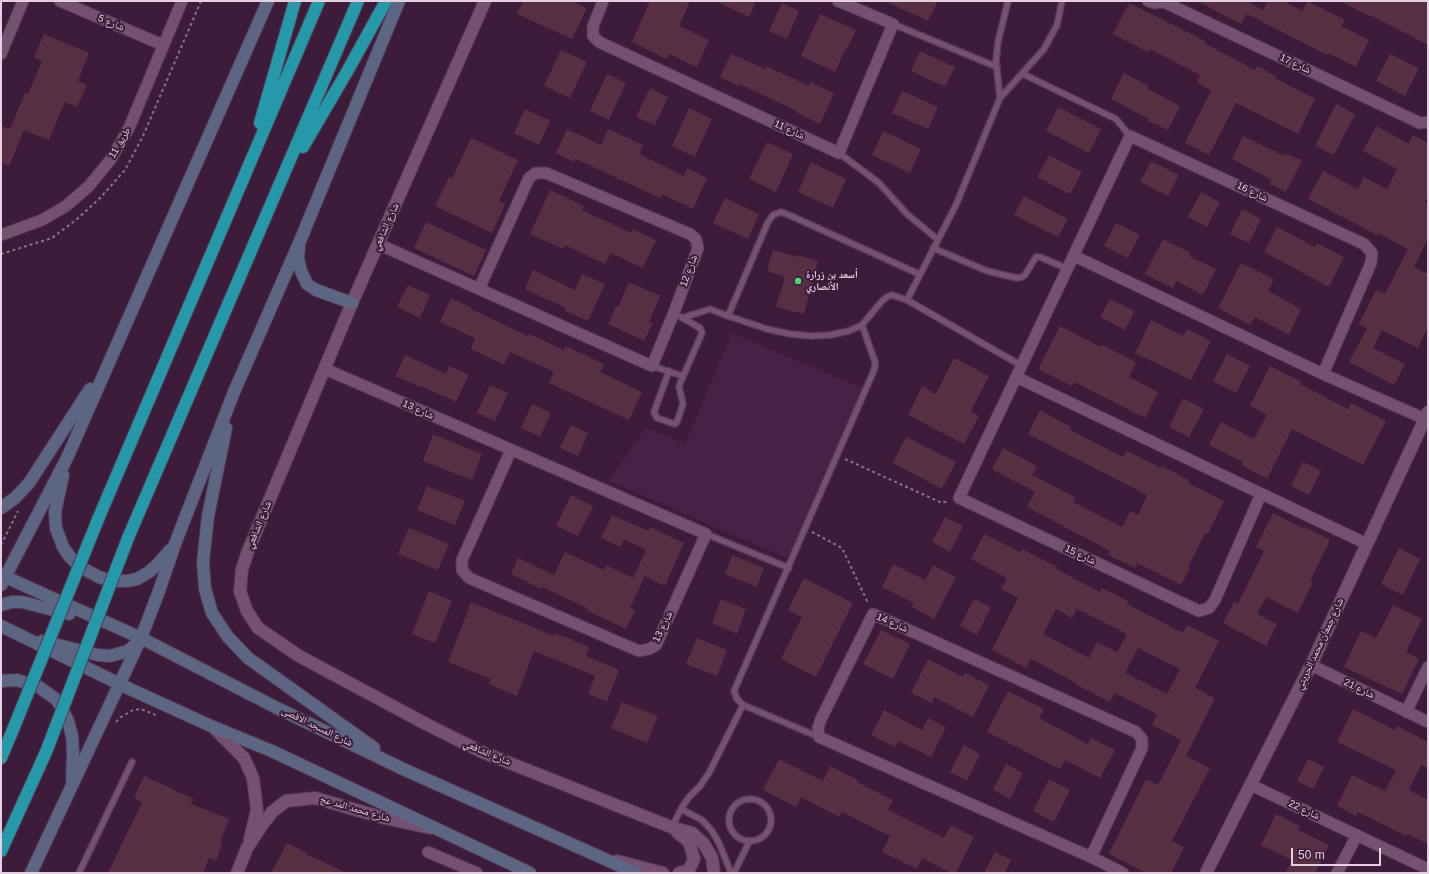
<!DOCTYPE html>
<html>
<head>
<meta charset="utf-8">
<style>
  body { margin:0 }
  #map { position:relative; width:1429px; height:874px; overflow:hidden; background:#3c1c3a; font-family:Helvetica,sans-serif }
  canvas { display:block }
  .frame { position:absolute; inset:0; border:2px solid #e5d0e2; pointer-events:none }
  .scale { position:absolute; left:1291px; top:848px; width:90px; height:18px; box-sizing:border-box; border:2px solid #e5d0e2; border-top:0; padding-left:5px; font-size:12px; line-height:14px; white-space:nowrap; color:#e5d0e2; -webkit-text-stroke:3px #3c1c3a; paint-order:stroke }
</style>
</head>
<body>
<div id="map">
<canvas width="1429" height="874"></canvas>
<div class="frame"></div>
<div class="scale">50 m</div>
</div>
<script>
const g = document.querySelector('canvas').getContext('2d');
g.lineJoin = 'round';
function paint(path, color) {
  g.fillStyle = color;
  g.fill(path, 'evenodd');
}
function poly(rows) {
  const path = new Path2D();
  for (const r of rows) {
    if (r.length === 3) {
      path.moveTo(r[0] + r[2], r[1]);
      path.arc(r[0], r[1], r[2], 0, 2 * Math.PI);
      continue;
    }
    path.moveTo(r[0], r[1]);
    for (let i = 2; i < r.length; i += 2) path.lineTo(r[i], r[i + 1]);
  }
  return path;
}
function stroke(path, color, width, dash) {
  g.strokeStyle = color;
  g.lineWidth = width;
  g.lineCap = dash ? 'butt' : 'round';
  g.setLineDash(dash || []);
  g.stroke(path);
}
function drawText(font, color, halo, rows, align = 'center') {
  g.font = font + ' Helvetica,"Noto Naskh Arabic",sans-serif';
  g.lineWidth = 4;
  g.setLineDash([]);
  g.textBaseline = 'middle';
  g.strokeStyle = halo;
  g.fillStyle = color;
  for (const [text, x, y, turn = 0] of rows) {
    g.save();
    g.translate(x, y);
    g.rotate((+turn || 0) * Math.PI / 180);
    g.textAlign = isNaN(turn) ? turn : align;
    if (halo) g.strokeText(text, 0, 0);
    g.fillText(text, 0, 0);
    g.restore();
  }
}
const built = poly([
  [732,333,863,388,791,560,609,481,646,427,685,444]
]);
const building = poly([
  [523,1,572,1,587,8,572,39,517,14],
  [650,1,690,1,679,26,709,40,697,67,669,54,667,59,632,42],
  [715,1,756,1,749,17],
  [885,1,938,1,928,21],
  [1197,1,1246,1,1263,10,1268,1,1283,1,1303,11,1307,1,1345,20,1341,26,1369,40,1356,67,1328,53,1327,55,1247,14,1241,24],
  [1340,1,1428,1,1428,45,1370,15,1369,16],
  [782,3,799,11,787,39,769,31],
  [1129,3,1205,41,1204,43,1255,70,1257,66,1276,76,1275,78,1315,99,1298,134,1236,103,1209,155,1185,143,1211,90,1197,83,1200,75,1150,49,1148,52,1113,34],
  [820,14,856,30,847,49,846,48,835,72,801,56],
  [44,34,89,53,78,81,87,85,77,107,65,102,49,140,24,130,9,166,1,162,1,126,10,129,25,93,28,94,42,61,34,57],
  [561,50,587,62,570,98,544,86],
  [920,51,955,67,945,87,911,71],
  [731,54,765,69,766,66,809,86,810,82,834,93,820,124,796,112,797,111,739,84,738,86,720,77],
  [1390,54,1419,68,1405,96,1376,81],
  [1124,73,1149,86,1148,89,1180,106,1168,130,1148,121,1149,119,1111,99],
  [607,74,626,83,609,120,590,111],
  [650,88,668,97,655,125,636,117],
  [902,91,938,107,928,129,892,113],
  [1336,104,1355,114,1334,155,1315,146],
  [1058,107,1101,129,1089,153,1046,131],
  [689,108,712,119,695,157,672,146],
  [525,109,550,121,539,145,514,133],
  [1376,126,1409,144,1413,135,1428,143,1428,195,1425,202,1428,204,1428,238,1414,267,1428,274,1428,327,1418,348,1382,330,1373,348,1405,364,1394,385,1349,362,1367,328,1359,324,1376,290,1385,294,1408,249,1378,233,1377,235,1308,199,1323,171,1358,189,1364,177,1387,189,1397,169,1363,151],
  [567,129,601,145,608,129,643,145,639,154,684,176,687,168,707,178,693,209,662,194,660,198,576,159,574,162,556,153],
  [883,131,921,149,910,173,872,155],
  [1243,136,1284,156,1285,153,1302,161,1286,192,1270,184,1272,180,1232,159],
  [471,138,518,160,499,201,505,204,492,233,435,206,449,177,452,179],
  [767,142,793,154,776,192,749,179],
  [1049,155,1082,172,1070,194,1037,177],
  [1151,161,1179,175,1168,196,1140,182],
  [811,162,846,179,833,208,798,192],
  [550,190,584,206,582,210,631,233,633,229,656,240,643,268,611,253,605,264,565,245,563,249,530,234],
  [1201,192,1220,202,1207,227,1188,217],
  [1024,196,1068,219,1058,237,1014,215],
  [725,198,759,214,748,239,713,223],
  [1242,209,1261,219,1249,243,1230,234],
  [426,222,486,250,474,276,414,248],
  [1116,223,1140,235,1128,258,1104,246],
  [1277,227,1315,247,1317,243,1344,257,1329,287,1264,252],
  [1163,239,1191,253,1189,256,1216,269,1203,295,1176,281,1173,288,1145,274],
  [773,250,798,257,798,255,818,261,804,314,776,307,785,277,767,271],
  [1241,263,1274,279,1268,291,1301,309,1289,335,1255,317,1250,325,1218,308],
  [533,270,575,290,582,274,605,284,588,321,565,311,566,308,525,289],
  [629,282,660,296,649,322,653,323,644,341,608,324,616,306,618,307],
  [408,285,430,295,420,318,397,307],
  [451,298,472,308,471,309,528,336,529,334,564,350,566,346,604,364,600,372,642,392,629,420,549,383,554,372,510,352,504,365,471,349,475,338,440,322],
  [1110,299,1135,311,1125,330,1100,317],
  [1151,320,1183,336,1187,329,1211,341,1191,380,1135,353],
  [1060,326,1101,347,1102,345,1136,362,1129,377,1158,392,1145,418,1074,382,1072,386,1038,369],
  [1227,354,1250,366,1236,393,1213,381],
  [405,355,446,374,449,366,469,375,456,402,421,386,420,387,396,376],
  [954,358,989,376,971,411,979,416,964,444,908,415,922,386,936,394],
  [1270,366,1302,382,1300,384,1348,409,1351,403,1386,421,1363,465,1292,429,1267,479,1241,465,1243,462,1209,445,1221,422,1254,439,1267,415,1250,406],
  [490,385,508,393,495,421,477,413],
  [1183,398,1204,409,1189,437,1169,427],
  [532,404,551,413,540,437,521,428],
  [1040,410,1071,427,1070,430,1123,457,1127,451,1161,468,1162,466,1189,480,1188,483,1224,501,1208,534,1205,533,1188,567,1190,568,1181,585,1137,563,1135,568,1108,555,1110,551,1027,507,1035,492,992,469,1003,448,1037,466,1032,475,1075,497,1073,502,1122,527,1130,511,1138,515,1147,495,1028,434],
  [571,425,588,433,578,456,560,448],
  [433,434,482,454,472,480,423,461],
  [906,437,956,462,942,489,893,463],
  [1303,462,1321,471,1309,495,1291,486],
  [427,486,465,501,455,525,417,510],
  [571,495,593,506,578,536,556,526],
  [1273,513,1304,529,1305,527,1330,540,1310,581,1313,582,1298,613,1266,597,1257,614,1277,624,1266,646,1223,623,1234,602,1238,604,1264,551,1256,547],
  [612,515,648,531,650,527,684,543,665,586,645,576,630,608,635,610,626,629,586,610,587,608,542,587,541,589,511,574,518,558,554,575,565,552,604,570,606,565,633,578,646,550,624,539,620,547,601,538],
  [945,517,963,526,950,552,932,542],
  [409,528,449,544,438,570,398,554],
  [984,534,1020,552,1022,549,1057,567,1056,569,1100,592,1102,588,1128,601,1127,604,1183,633,1187,625,1219,641,1195,688,1215,698,1186,756,1210,768,1172,841,1184,847,1171,873,1146,873,1109,854,1146,779,1158,785,1181,740,1152,725,1157,714,1115,693,1110,702,1075,684,1076,683,1031,659,1026,668,992,650,1018,598,1001,589,1007,578,971,559],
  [1056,609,1072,618,1077,609,1127,634,1117,652,1097,642,1089,658,1043,634],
  [1138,648,1180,669,1167,694,1125,673],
  [1399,548,1420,559,1403,595,1381,584],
  [732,555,764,568,757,587,725,574],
  [893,564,925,580,933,565,956,577,934,619,912,607,914,603,882,587],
  [804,578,853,603,816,677,781,659,802,617,788,610],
  [429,591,452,601,435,643,412,634],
  [721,599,746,609,737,634,712,623],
  [974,599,991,607,977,635,960,626],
  [471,602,554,636,555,633,589,647,586,656,619,670,607,702,588,694,595,676,534,651,517,696,489,684,491,679,448,662],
  [1393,605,1422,619,1406,652,1419,659,1402,694,1344,667,1361,631,1376,638],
  [881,630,910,644,893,679,863,664],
  [697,638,727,650,717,676,686,664],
  [928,659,963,677,965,673,989,685,973,717,934,697,932,703,911,693],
  [1008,691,1044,709,1039,718,1088,744,1091,738,1115,750,1100,778,1065,760,1060,769,987,732],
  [622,702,658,716,647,743,611,728],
  [1353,709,1395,730,1397,726,1428,742,1428,768,1421,765,1409,790,1428,800,1428,844,1408,834,1406,836,1358,812,1356,816,1337,806,1352,775,1385,791,1396,770,1337,742],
  [884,710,922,730,928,718,946,727,931,757,898,741,895,747,871,735],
  [964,745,980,754,967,781,950,772],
  [779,759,823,781,830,766,858,780,857,782,893,800,888,810,944,838,951,825,974,837,956,873,951,873,922,858,917,869,882,852,890,836,842,812,839,817,801,797,796,807,763,790],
  [1308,759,1324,767,1313,789,1297,781],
  [1006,764,1023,773,1010,799,993,790],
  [144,776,194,799,191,804,229,819,220,843,222,844,216,861,209,858,203,873,108,873,142,802,134,798],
  [1049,779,1070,790,1054,822,1033,811],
  [1276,814,1300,826,1298,830,1329,845,1315,873,1285,873,1292,860,1261,845],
  [287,843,307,853,306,854,347,873,271,873],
  [995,852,1011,860,1005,873,984,873]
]);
const path = poly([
  [1,254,52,238,76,220,100,198,125,170,143,136,201,1],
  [845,459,942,503,948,501],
  [812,532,842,548,868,603],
  [1,545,18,511],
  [116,722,121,717,133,710,141,709,158,716]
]);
const service = poly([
  [893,24,997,67],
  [1023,74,1116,119,1130,136],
  [1000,98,996,61,998,42,1008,1],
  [839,153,879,183,907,214,937,239],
  [933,248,987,271,1017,278,1022,277,1025,275,1036,257,1040,257,1068,269],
  [907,300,956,205,1000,98,1044,49,1057,25,1062,1],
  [728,316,768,222,773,215,781,212,789,215,919,274],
  [682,318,710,309,728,316,767,329,790,334,812,336,830,335,849,331,862,325,882,301,887,297,892,295,907,300,1022,366],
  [652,366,683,376],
  [669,371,654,412,657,418,675,424,677,422,683,404,679,386,702,333,700,328,681,317],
  [706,534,789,568],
  [743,705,819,737],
  [750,820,21],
  [681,809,702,820,712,831,719,843,731,873],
  [672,827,681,809,689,797,700,786,709,773,743,705,737,699,734,691,872,375,875,367,875,362,862,325],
  [79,873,132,762],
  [734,873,749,842]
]);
const minor = poly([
  [60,1,163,45],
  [603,1,593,26,593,36,599,42,839,153,893,24,838,1],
  [1148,1,1154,3,1164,2],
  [1164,2,1420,123,1428,122],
  [1,54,23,1],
  [1,235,42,220,66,206,89,186,111,159,129,128,182,1],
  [378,244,479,289,652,366,673,315,698,248,696,239,690,234,546,173,536,173,529,178,479,289],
  [1074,256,1323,374,1425,419],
  [325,369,706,534,656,645,649,649,639,651,469,578,462,570,462,560,511,450],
  [1016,377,1367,544],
  [1261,494,1215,600,1209,608,1199,611,959,498,1130,136,1364,244,1372,253,1371,263,1323,374],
  [1311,665,1428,722],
  [1406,712,1428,667],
  [1251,785,1428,869],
  [428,852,477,873],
  [1091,857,1142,748,1142,739,1136,732,873,614,821,719,818,728,819,737,1091,857,1123,873],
  [1337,873,1357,835]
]);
const tertiary = poly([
  [485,1,352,303,248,551,242,569,240,591,247,611,258,628,299,656,426,724,482,752,671,827,692,833,704,844,712,858,714,873],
  [213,727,244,758,253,778,257,810,250,839],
  [677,832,689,842,694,859,689,870,679,873],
  [617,861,663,873],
  [237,873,247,848,262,825,272,812,286,801,315,798,384,818,430,828],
  [1206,873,1311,665,1428,412]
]);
const secondary = poly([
  [299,248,298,258,301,271,307,284,316,290,352,303],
  [226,428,208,516,203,562,205,589,212,613,228,637,248,658,374,748],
  [63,475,55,512,56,528,63,547,70,557,80,567,99,577,111,581,127,581,137,579,149,572,158,564,170,550],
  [1,508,15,498,29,483,90,389],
  [1,575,141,638,275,707,403,769,636,873],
  [1,585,67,458,268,1],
  [1,605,12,602,22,602,69,614],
  [1,626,132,690,211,726,274,752,530,873],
  [42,641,98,655,110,656,128,651,137,643],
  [1,681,17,680,39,687,57,700,61,707,68,721,72,736,73,753,72,780],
  [31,873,141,638,159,591,175,544,234,392,300,241,399,1]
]);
const motorway = poly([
  [260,123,295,1],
  [303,147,348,70,386,1],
  [99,517,319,1],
  [128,538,358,1],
  [1,758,12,732],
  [1,851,46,752]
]);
const motorwayBridge = poly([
  [12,732,99,517],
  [46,752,128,538]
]);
const markers = [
  [798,281,4,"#4ed675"]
];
const streetNames = [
  ["شارع 5",111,23,23],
  ["شارع 17",1295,64,25],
  ["شارع 11",789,130,25],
  ["طريق 11",120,143,-60],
  ["شارع 16",1252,192,25],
  ["شارع الشافعي",386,227,-66],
  ["شارع 12",689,271,-70],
  ["شارع 13",418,410,24],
  ["شارع الشافعي",259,525,-67],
  ["شارع 15",1080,555,25],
  ["شارع 14",892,623,23],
  ["شارع 13",663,627,-64],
  ["شارع جمعان محمد الحريتي",1320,644,-65],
  ["شارع 21",1359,689,26],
  ["شارع المسجد الاقصى",317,727,26],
  ["شارع الشافعي",487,753,23],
  ["شارع محمد المد عج",355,809,16],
  ["شارع 22",1304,810,25]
];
const poiNames = [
  ["أسعد بن زرارة",806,275],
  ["الأنصاري",806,287]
];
paint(built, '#482246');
paint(building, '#582e43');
stroke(service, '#553952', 8);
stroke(minor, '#553952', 13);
stroke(tertiary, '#553952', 14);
stroke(secondary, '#553952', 14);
stroke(motorway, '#553952', 14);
stroke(path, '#8c7189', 2, [3, 3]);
stroke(service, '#745071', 5.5);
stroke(minor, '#745071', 11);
stroke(tertiary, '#745071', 12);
stroke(secondary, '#5c6682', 12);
stroke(motorway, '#2598a9', 12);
stroke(motorwayBridge, '#553952', 14, []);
stroke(motorwayBridge, '#2598a9', 12);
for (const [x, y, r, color] of markers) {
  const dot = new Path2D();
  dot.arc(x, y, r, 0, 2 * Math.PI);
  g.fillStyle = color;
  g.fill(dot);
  stroke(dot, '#3c1c3a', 1.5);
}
drawText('10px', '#e5d0e2', '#3c1c3a', streetNames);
drawText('bold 10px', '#e5d0e2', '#3c1c3a', poiNames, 'left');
</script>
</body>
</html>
